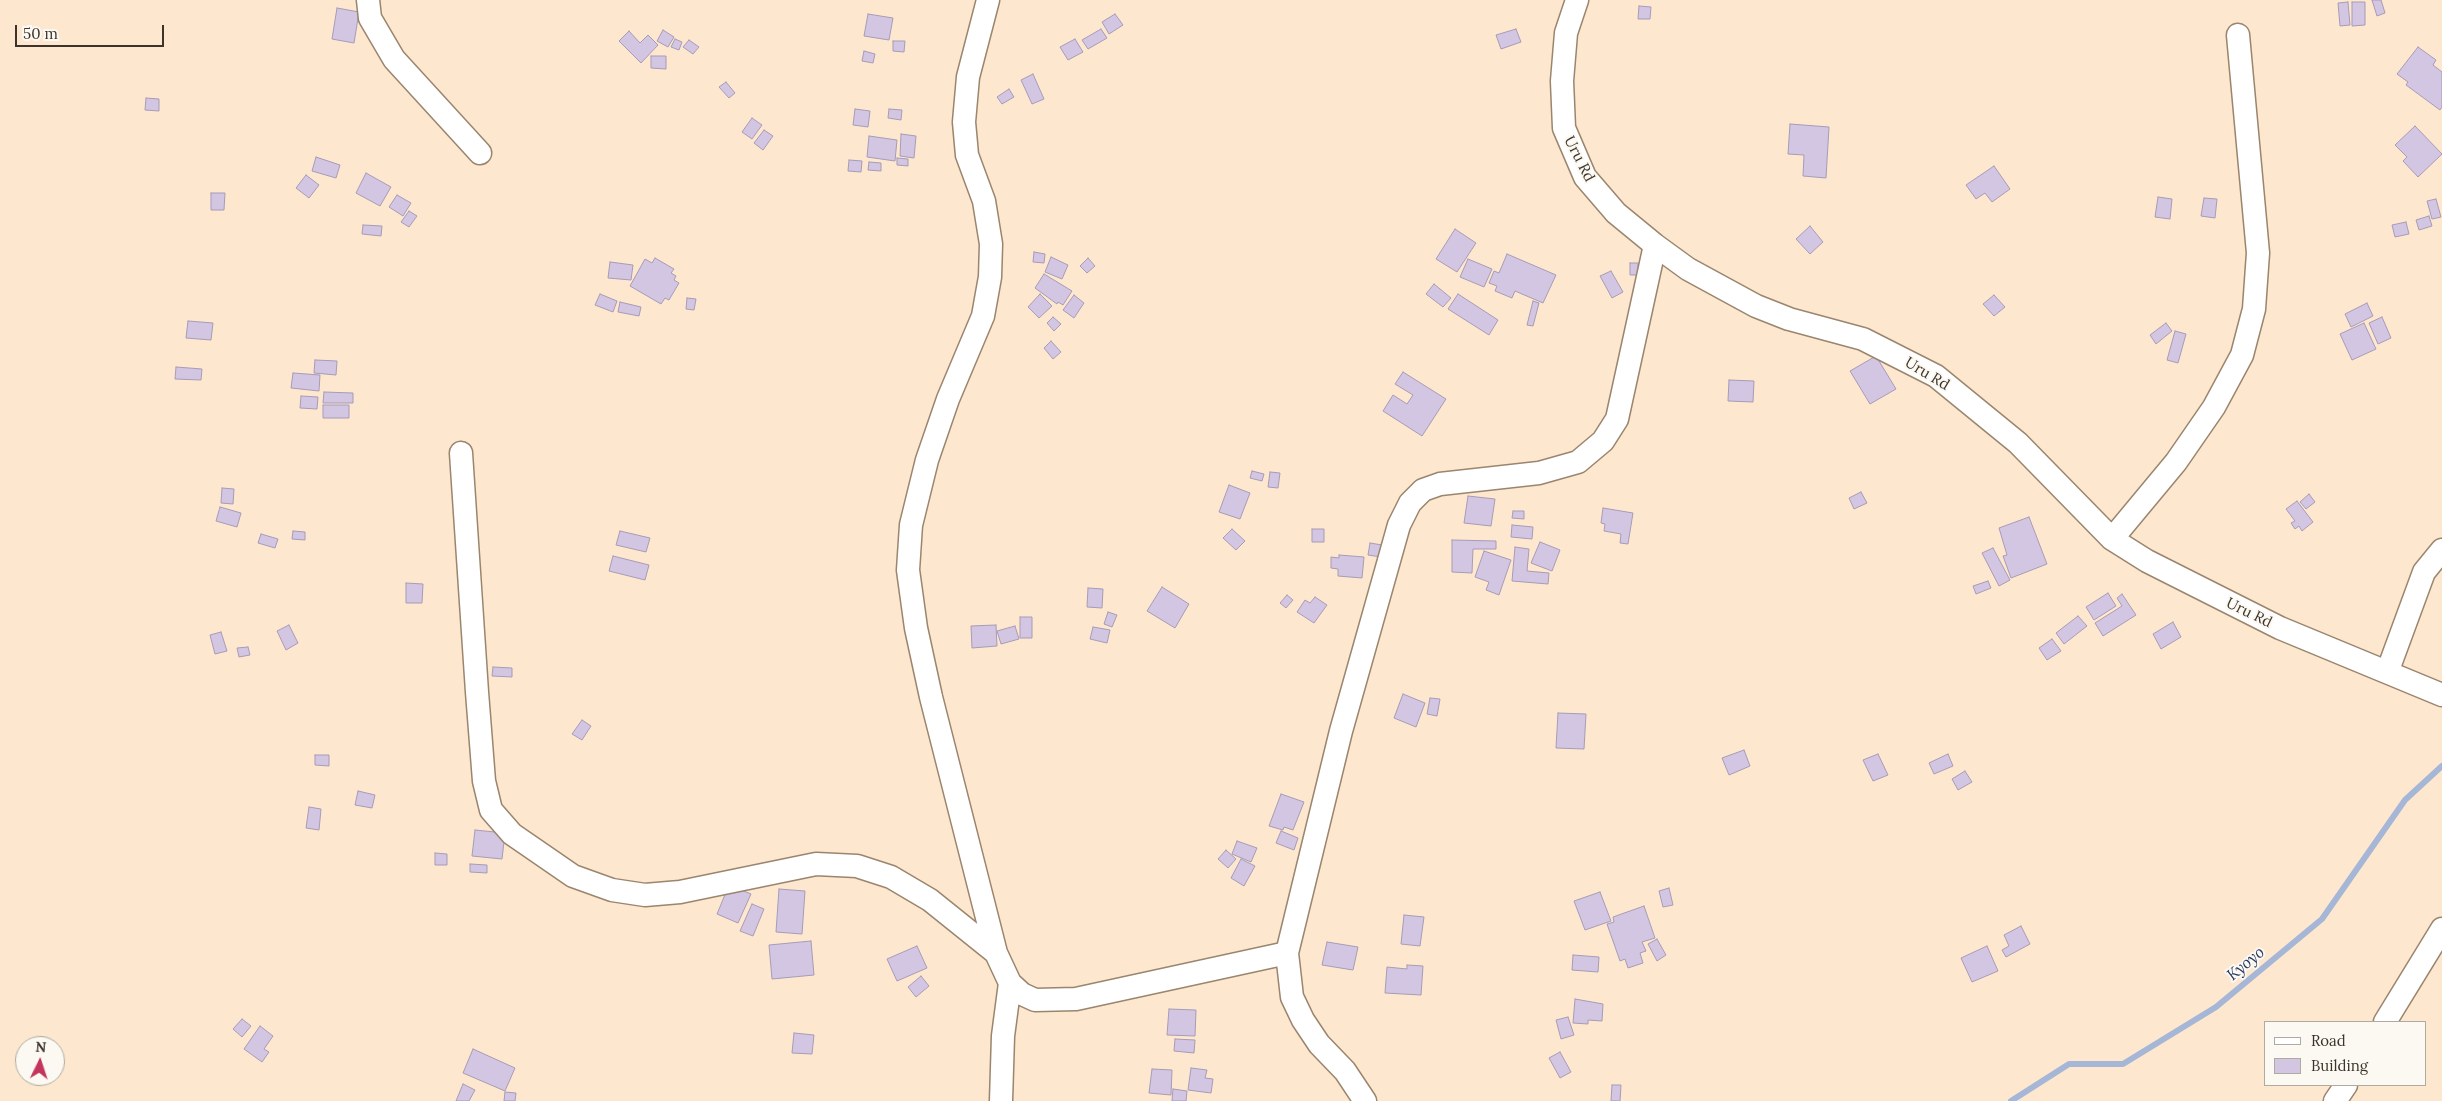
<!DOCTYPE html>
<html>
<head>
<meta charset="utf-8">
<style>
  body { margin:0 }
  #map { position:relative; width:2442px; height:1101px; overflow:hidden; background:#fde7ce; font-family:Lora,serif }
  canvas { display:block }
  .legend { position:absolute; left:2264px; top:1021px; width:162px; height:65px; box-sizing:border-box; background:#fcf8f2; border:1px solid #afaaa2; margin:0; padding:6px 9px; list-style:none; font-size:15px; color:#3c342a }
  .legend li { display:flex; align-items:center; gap:10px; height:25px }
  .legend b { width:25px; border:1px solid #afaaa2 }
  .north { position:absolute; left:15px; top:1036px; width:50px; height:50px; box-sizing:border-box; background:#fcf8f2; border:1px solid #afaaa2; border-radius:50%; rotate:4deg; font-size:14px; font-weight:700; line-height:20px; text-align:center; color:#3c342a }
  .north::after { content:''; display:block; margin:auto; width:18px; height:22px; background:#c4355b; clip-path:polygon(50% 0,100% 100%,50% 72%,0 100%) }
  .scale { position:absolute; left:15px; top:25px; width:149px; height:22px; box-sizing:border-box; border:2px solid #3c342a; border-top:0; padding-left:6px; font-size:15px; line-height:18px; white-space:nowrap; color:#3c342a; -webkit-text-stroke:4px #fcf8f2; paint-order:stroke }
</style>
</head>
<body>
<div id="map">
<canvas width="2442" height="1101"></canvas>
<ul class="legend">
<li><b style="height:6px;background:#fff"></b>Road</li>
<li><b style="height:14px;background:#d2c6e2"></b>Building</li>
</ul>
<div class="north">N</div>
<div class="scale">50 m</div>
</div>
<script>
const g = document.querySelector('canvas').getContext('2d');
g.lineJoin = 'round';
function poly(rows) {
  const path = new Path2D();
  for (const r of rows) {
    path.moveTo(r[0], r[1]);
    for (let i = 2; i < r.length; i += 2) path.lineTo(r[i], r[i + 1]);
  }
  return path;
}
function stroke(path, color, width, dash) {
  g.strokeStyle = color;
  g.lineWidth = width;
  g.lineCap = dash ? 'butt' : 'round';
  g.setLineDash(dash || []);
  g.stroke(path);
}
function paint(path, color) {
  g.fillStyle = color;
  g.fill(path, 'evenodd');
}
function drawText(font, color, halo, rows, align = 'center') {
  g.font = font + ' Lora,serif';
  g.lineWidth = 4;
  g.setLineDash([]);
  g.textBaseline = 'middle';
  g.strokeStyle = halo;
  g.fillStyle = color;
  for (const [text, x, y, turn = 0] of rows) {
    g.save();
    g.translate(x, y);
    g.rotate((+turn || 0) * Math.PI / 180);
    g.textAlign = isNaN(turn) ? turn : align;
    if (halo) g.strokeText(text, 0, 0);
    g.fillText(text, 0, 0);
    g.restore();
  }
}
const stream = poly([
  [2011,1101,2069,1064,2123,1064,2216,1007,2322,919,2405,800,2442,766]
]);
const building = poly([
  [2372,0,2381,0,2385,13,2377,16,2372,0],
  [2348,2,2350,25,2340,26,2338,3,2348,2],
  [2352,2,2365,2,2365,25,2352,26,2352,2],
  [1639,6,1651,7,1650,19,1638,19,1639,6],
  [337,8,359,12,354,43,332,39,337,8],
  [868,14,893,18,889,40,864,36,868,14],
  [1115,14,1123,25,1109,34,1102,22,1115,14],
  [1101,29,1107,38,1088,49,1082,40,1101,29],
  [1516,29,1521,42,1501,49,1496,35,1516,29],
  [663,30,674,37,668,47,657,41,663,30],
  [629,31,640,43,648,35,658,45,641,63,619,41,629,31],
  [675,39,682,42,679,50,671,47,675,39],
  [1075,39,1083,52,1068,60,1060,47,1075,39],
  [689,40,699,47,693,54,683,47,689,40],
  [893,41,905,41,904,52,893,51,893,41],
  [2418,47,2436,60,2433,65,2442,72,2442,107,2440,110,2406,85,2408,82,2397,74,2418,47],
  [864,51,875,54,873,63,862,61,864,51],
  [651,56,666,56,666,69,651,68,651,56],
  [1033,74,1044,99,1032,104,1021,80,1033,74],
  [726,82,735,93,729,98,719,87,726,82],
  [1009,89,1014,97,1002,104,997,97,1009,89],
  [146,98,159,99,159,111,145,110,146,98],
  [855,109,870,111,868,127,853,125,855,109],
  [889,109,902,110,901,120,888,118,889,109],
  [752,118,762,125,752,139,742,132,752,118],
  [1790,124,1829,127,1826,178,1803,176,1804,155,1788,154,1790,124],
  [2415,126,2442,154,2418,177,2403,161,2407,157,2395,145,2415,126],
  [764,130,773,136,763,150,754,143,764,130],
  [901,134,916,136,914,158,900,156,901,134],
  [869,136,897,140,895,161,867,157,869,136],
  [316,157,340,165,336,178,312,171,316,157],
  [897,158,908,159,908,166,897,165,897,158],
  [849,160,862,161,861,172,848,171,849,160],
  [869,162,881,163,881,171,868,170,869,162],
  [1994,166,2010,189,1992,202,1985,193,1976,199,1966,185,1994,166],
  [366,173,391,187,380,206,356,193,366,173],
  [306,175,319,185,309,198,296,188,306,175],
  [211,193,225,193,224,210,211,210,211,193],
  [397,195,411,203,403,216,389,207,397,195],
  [2158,197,2172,199,2170,219,2155,217,2158,197],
  [2204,198,2217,199,2215,218,2201,216,2204,198],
  [2436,199,2441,217,2432,219,2427,201,2436,199],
  [409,211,417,216,409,227,401,222,409,211],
  [2429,216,2432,226,2419,230,2416,220,2429,216],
  [2406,222,2409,234,2395,237,2392,225,2406,222],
  [363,225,382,226,381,236,362,234,363,225],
  [1810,226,1823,242,1810,254,1796,239,1810,226],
  [1455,229,1476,243,1457,272,1436,259,1455,229],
  [1034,252,1045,254,1044,263,1033,262,1034,252],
  [1507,254,1556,275,1543,303,1515,291,1512,298,1495,291,1497,286,1489,283,1494,271,1499,273,1507,254],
  [1051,257,1068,265,1062,279,1045,272,1051,257],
  [655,258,674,269,671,273,676,276,674,280,679,283,669,300,665,298,661,304,630,286,645,259,652,263,655,258],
  [1088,258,1095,266,1087,273,1080,266,1088,258],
  [1468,259,1492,269,1484,287,1460,277,1468,259],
  [610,262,633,265,631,280,608,278,610,262],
  [1630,263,1638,263,1638,275,1630,275,1630,263],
  [1611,271,1623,292,1612,298,1600,276,1611,271],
  [1044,274,1072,291,1063,305,1058,302,1057,304,1035,288,1044,274],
  [1434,284,1451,298,1443,307,1426,294,1434,284],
  [600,294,617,301,613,312,595,305,600,294],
  [1040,294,1052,306,1039,318,1028,307,1040,294],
  [1458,294,1498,320,1489,335,1448,309,1458,294],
  [1074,295,1084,303,1074,318,1063,310,1074,295],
  [1994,295,2005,307,1994,316,1983,304,1994,295],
  [687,298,696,299,694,310,686,309,687,298],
  [1533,301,1539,303,1533,326,1527,325,1533,301],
  [620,302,641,307,639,316,618,312,620,302],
  [2367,303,2373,316,2351,327,2345,314,2367,303],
  [1053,317,1061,324,1054,331,1047,323,1053,317],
  [2382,317,2391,338,2378,344,2369,323,2382,317],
  [188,321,213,323,211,340,186,338,188,321],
  [2166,323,2172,331,2156,344,2150,335,2166,323],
  [2364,323,2376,349,2352,360,2340,334,2364,323],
  [2175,331,2186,334,2178,363,2167,360,2175,331],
  [1051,341,1061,352,1053,359,1044,348,1051,341],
  [1876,356,1896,389,1870,404,1850,371,1876,356],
  [315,360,337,361,336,375,314,373,315,360],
  [176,367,202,369,201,380,175,379,176,367],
  [1403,372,1446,399,1422,436,1383,411,1393,395,1407,404,1413,395,1395,384,1403,372],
  [293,373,320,375,319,391,291,388,293,373],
  [1729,380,1754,381,1753,402,1728,401,1729,380],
  [324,392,353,393,353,403,323,403,324,392],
  [301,396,318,397,317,409,300,408,301,396],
  [323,405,349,405,349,418,323,418,323,405],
  [1252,471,1264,474,1262,481,1250,478,1252,471],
  [1270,472,1280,473,1278,488,1268,487,1270,472],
  [1229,485,1250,493,1240,519,1219,512,1229,485],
  [222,488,234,489,233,504,221,503,222,488],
  [1861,492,1867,503,1854,509,1849,498,1861,492],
  [2309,494,2315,502,2306,509,2300,502,2309,494],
  [1468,496,1495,499,1491,526,1464,523,1468,496],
  [2297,501,2313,522,2302,531,2299,526,2295,529,2291,523,2295,521,2286,509,2297,501],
  [220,507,241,513,237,527,216,521,220,507],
  [1603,508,1633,513,1628,544,1620,543,1621,534,1604,531,1605,524,1601,523,1603,508],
  [1513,511,1524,511,1524,519,1512,518,1513,511],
  [2029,517,2047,564,2011,578,2003,556,2007,555,1999,528,2029,517],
  [1512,525,1533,527,1532,539,1511,537,1512,525],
  [1232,529,1245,541,1236,550,1223,538,1232,529],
  [1312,529,1324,529,1324,542,1312,542,1312,529],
  [293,531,305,532,305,540,292,539,293,531],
  [620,531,650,538,646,552,616,545,620,531],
  [261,534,278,539,275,548,258,543,261,534],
  [1452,540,1496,541,1496,549,1473,549,1472,573,1452,572,1452,540],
  [1540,542,1560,550,1552,571,1531,563,1540,542],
  [1370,543,1382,545,1381,557,1368,555,1370,543],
  [1515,547,1529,549,1527,571,1549,573,1548,584,1512,581,1515,547],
  [1993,548,2010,580,1999,586,1982,553,1993,548],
  [1484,551,1511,560,1499,595,1486,590,1489,582,1475,577,1484,551],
  [1339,555,1364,557,1362,578,1338,576,1338,569,1331,568,1331,557,1339,558,1339,555],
  [613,556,649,565,645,580,609,571,613,556],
  [1988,581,1991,588,1976,594,1973,586,1988,581],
  [406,583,423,584,422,603,406,603,406,583],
  [1162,587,1189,604,1175,628,1147,611,1162,587],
  [1088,588,1103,589,1102,608,1087,607,1088,588],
  [2108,593,2116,606,2094,620,2086,607,2108,593],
  [2122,594,2136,615,2103,636,2095,623,2122,606,2117,598,2122,594],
  [1287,595,1293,600,1286,608,1280,603,1287,595],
  [1315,597,1327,605,1314,623,1297,612,1305,600,1310,603,1315,597],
  [1108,612,1117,615,1112,627,1104,624,1108,612],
  [2078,616,2087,626,2064,644,2056,633,2078,616],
  [1020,617,1032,617,1032,638,1020,638,1020,617],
  [2173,622,2181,637,2161,649,2153,634,2173,622],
  [289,625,298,643,286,650,277,631,289,625],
  [996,625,997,646,972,648,971,626,996,625],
  [1015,626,1019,639,1001,644,997,631,1015,626],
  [1093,627,1110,630,1107,643,1090,639,1093,627],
  [221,632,227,651,215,654,210,635,221,632],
  [2052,639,2061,651,2047,660,2039,648,2052,639],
  [248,647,250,655,239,657,237,648,248,647],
  [493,667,512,668,512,677,492,676,493,667],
  [1403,694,1425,703,1416,727,1394,718,1403,694],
  [1430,698,1440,699,1437,716,1427,714,1430,698],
  [1558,713,1586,714,1584,749,1556,748,1558,713],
  [582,720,591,726,582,740,572,734,582,720],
  [1744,750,1750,766,1729,775,1722,758,1744,750],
  [1878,754,1888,775,1873,781,1863,760,1878,754],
  [1948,754,1953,766,1934,774,1929,763,1948,754],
  [315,755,329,755,329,766,315,765,315,755],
  [1965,771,1972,782,1958,790,1952,779,1965,771],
  [358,791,375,795,372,808,355,805,358,791],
  [1281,794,1304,802,1293,830,1284,827,1283,830,1269,826,1281,794],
  [309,807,321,809,319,830,306,828,309,807],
  [475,830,505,833,502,859,472,856,475,830],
  [1281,831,1298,838,1294,850,1276,843,1281,831],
  [1237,841,1257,848,1251,862,1232,854,1237,841],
  [1226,850,1236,859,1228,868,1218,859,1226,850],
  [435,853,447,854,447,865,435,865,435,853],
  [1241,859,1255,866,1244,886,1231,878,1241,859],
  [470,864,487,865,487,873,470,872,470,864],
  [729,885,751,894,738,923,717,914,729,885],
  [1669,888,1673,905,1663,907,1659,891,1669,888],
  [779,889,805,891,802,934,776,932,779,889],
  [1600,892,1611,921,1585,930,1574,901,1600,892],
  [752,904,764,909,753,936,740,931,752,904],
  [1644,906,1655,938,1642,942,1646,951,1640,953,1643,963,1628,968,1625,959,1620,961,1607,924,1614,922,1613,917,1644,906],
  [1404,915,1424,917,1420,946,1401,944,1404,915],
  [2021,926,2030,944,2006,957,2002,950,2009,946,2004,935,2021,926],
  [1657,939,1666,955,1657,961,1648,944,1657,939],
  [811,941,814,975,772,979,769,945,811,941],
  [1327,942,1358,947,1353,970,1322,965,1327,942],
  [917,946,927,968,897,981,887,959,917,946],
  [1987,946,1998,971,1972,982,1961,958,1987,946],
  [1573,955,1599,957,1598,972,1572,970,1573,955],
  [1407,965,1423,966,1421,995,1385,993,1387,967,1407,969,1407,965],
  [921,976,929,986,916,997,908,987,921,976],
  [1575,999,1603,1004,1602,1021,1588,1020,1588,1024,1573,1023,1575,999],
  [1169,1009,1196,1010,1195,1036,1167,1035,1169,1009],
  [1568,1017,1574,1035,1561,1039,1556,1020,1568,1017],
  [242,1019,251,1026,242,1037,233,1029,242,1019],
  [260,1026,273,1036,264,1049,269,1052,262,1062,244,1049,260,1026],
  [794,1033,814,1035,812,1054,792,1053,794,1033],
  [1175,1039,1195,1040,1194,1053,1174,1051,1175,1039],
  [473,1049,515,1068,505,1091,463,1073,473,1049],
  [1560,1052,1571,1072,1560,1078,1549,1058,1560,1052],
  [1191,1068,1207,1070,1205,1078,1213,1079,1211,1093,1188,1090,1191,1068],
  [1152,1069,1172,1070,1171,1095,1149,1093,1152,1069],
  [463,1084,475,1090,469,1101,456,1101,463,1084],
  [1612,1085,1621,1085,1620,1101,1611,1101,1612,1085],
  [1173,1089,1187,1091,1186,1101,1172,1101,1173,1089],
  [505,1092,516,1093,515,1101,504,1101,505,1092]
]);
const minor = poly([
  [368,0,370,18,394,59,480,153],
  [988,0,968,77,964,122,967,155,984,201,991,244,990,277,983,316,948,399,927,460,911,525,908,570,916,628,931,697,996,953],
  [1577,0,1566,33,1562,81,1564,128,1585,177,1616,213,1655,245,1688,269,1756,306,1789,319,1863,339,1936,376,2018,443,2112,539,2147,561,2280,628,2442,695],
  [461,453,477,692,484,781,491,810,512,834,573,876,612,890,645,895,680,892,816,864,857,866,891,877,930,900,996,953,1010,983,1022,994,1035,1000,1076,999,1287,953],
  [2112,539,2176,462,2214,407,2242,355,2254,309,2258,253,2238,35],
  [2388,670,2424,572,2442,550],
  [2385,1022,2442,929],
  [1001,1101,1003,1036,1010,983],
  [1365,1101,1345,1071,1319,1044,1303,1020,1292,997,1287,953,1341,731,1399,525,1410,503,1423,490,1440,484,1539,473,1578,462,1603,441,1617,419,1655,245],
  [2335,1101,2346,1085]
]);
const streetNames = [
  ["Uru Rd",1579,159,63],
  ["Uru Rd",1927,374,31],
  ["Uru Rd",2249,613,26]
];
const waterNames = [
  ["Kyoyo",2246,964,-40]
];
stroke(stream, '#a5b6d6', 6);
paint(building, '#d2c6e2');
stroke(building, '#a79bb6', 1);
stroke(minor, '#9a856e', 25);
stroke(minor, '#fff', 22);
drawText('15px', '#3c342a', '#fcf8f2', streetNames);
drawText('italic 16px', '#213660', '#fcf8f2', waterNames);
</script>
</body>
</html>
